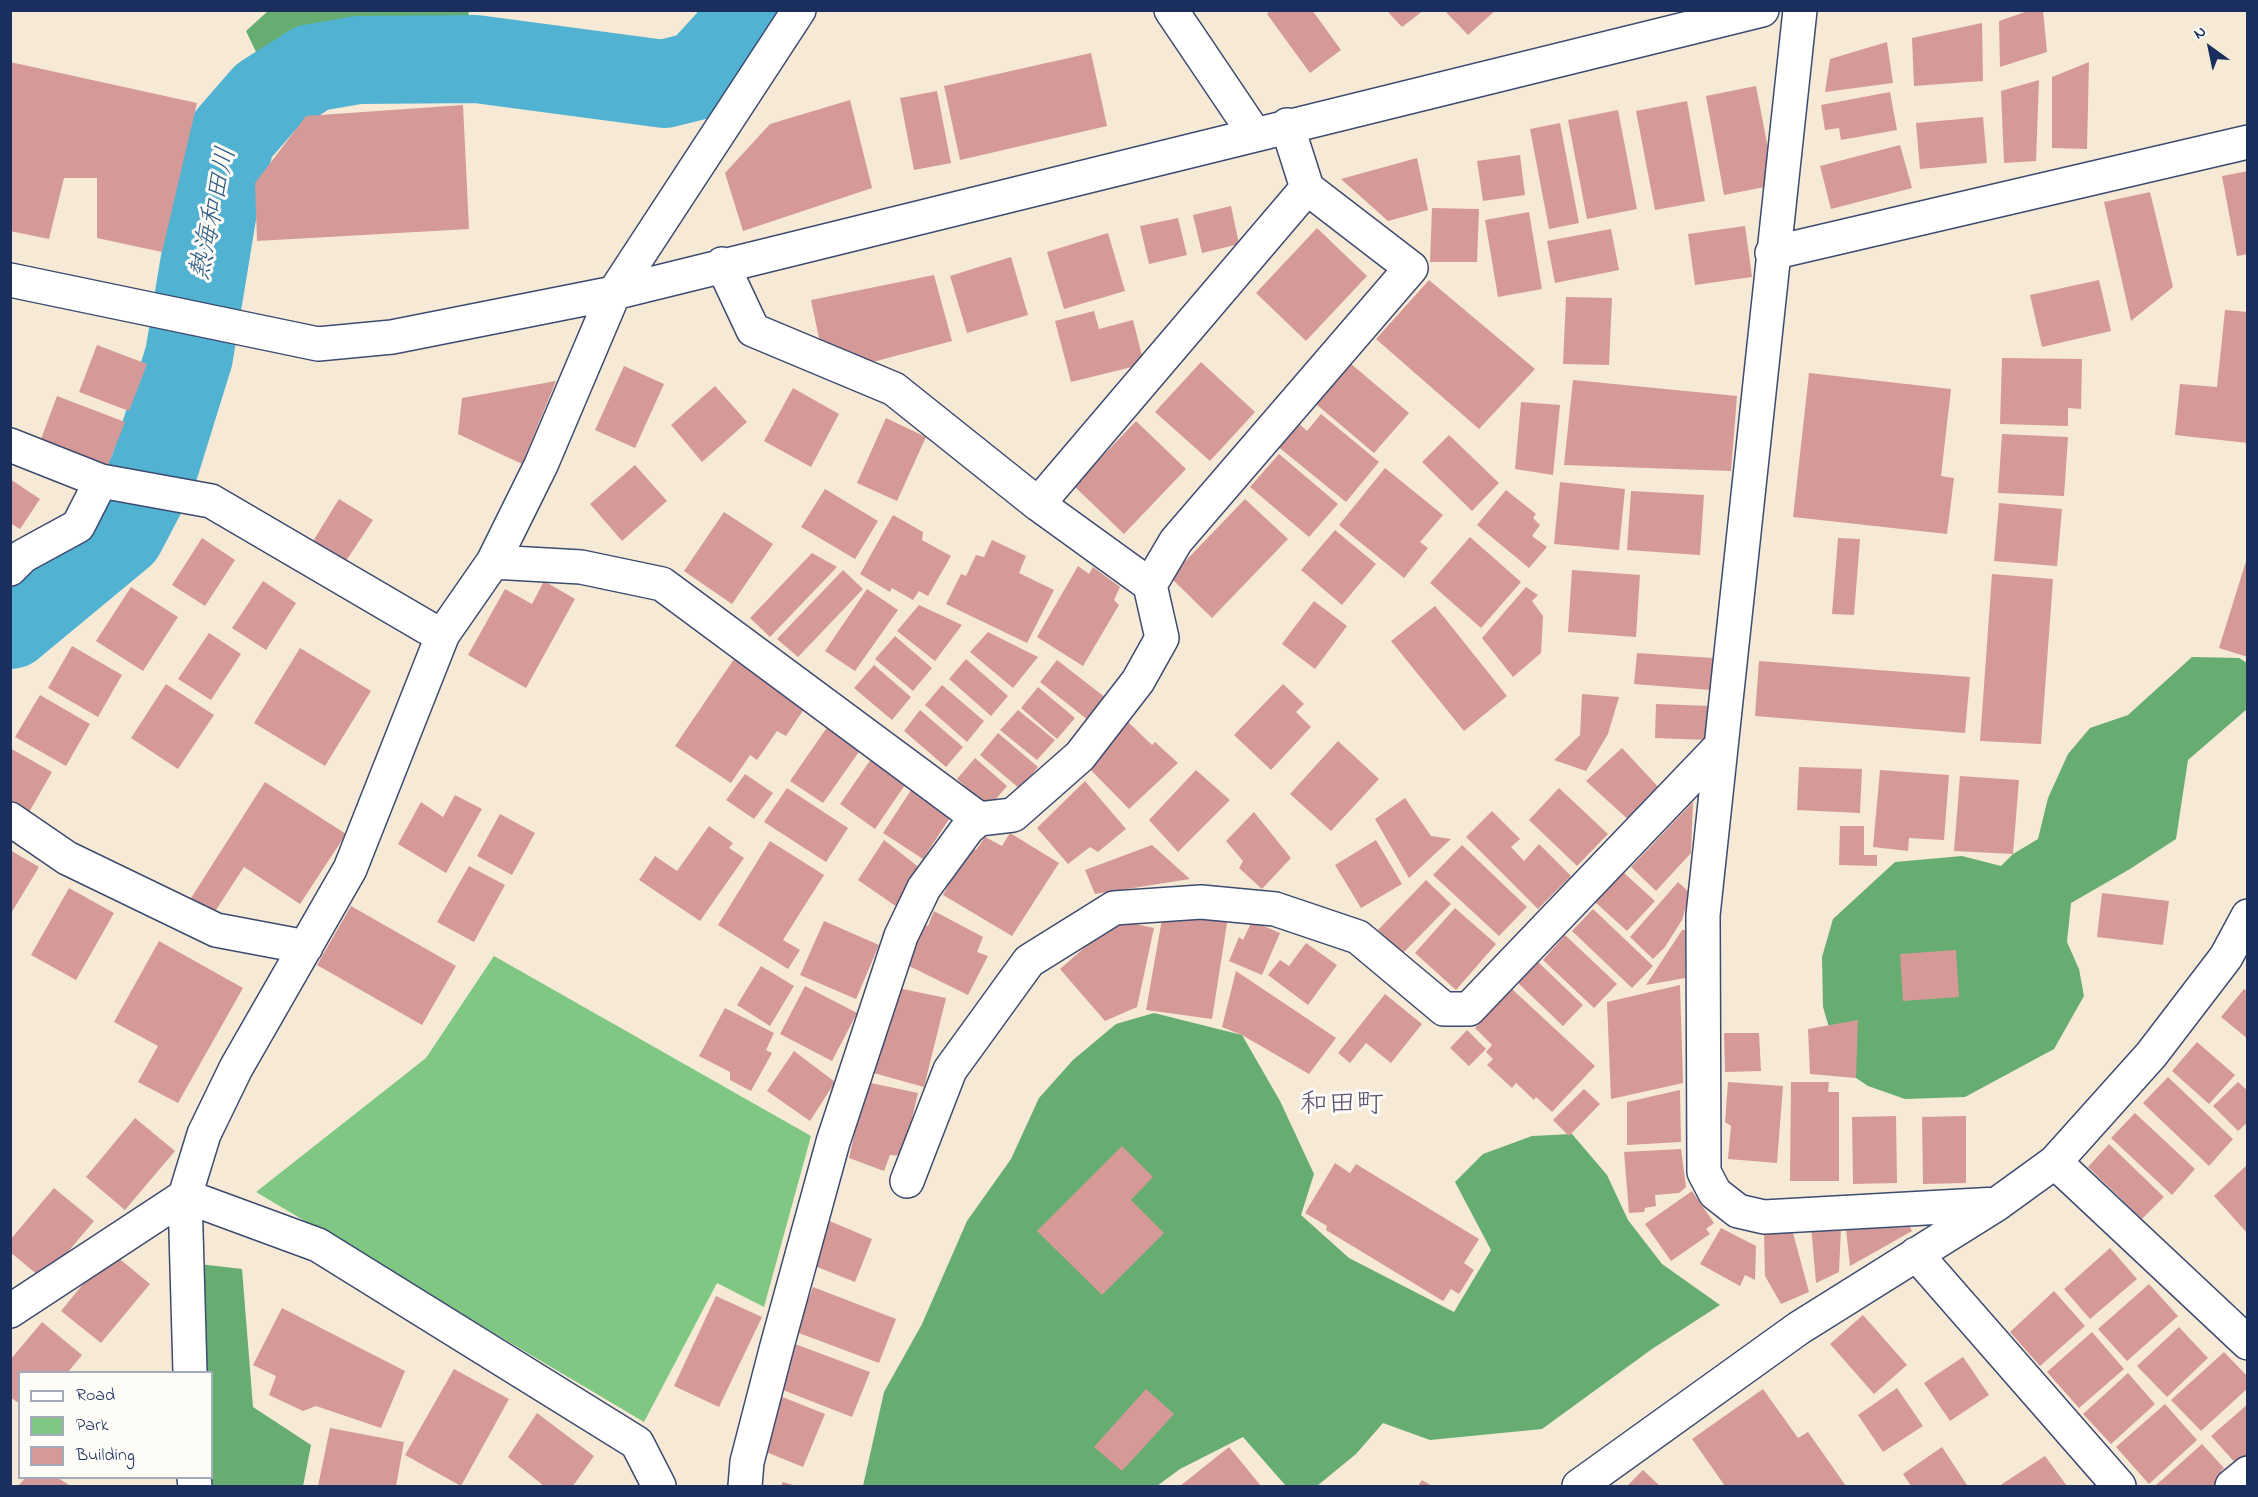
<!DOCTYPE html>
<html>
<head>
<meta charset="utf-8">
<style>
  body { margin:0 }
  #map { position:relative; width:2258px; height:1497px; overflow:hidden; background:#f6e9d6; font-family:"Indie Flower",sans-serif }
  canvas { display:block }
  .frame { position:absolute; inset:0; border:12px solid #1b2f5e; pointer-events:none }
  .legend { position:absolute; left:18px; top:1371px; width:195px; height:108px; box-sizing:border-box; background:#fdfcf7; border:2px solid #a3aaba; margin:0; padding:8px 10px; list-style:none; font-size:18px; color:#1b2f5e }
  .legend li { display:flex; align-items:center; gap:12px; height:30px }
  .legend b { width:30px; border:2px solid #a3aaba }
  .north { position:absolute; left:2180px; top:18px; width:60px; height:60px; -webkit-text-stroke:4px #fdfcf7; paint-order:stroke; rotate:327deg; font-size:16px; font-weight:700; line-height:24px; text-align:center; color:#1b2f5e }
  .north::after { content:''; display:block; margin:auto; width:21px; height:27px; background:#1b2f5e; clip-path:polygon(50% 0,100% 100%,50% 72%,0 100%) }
</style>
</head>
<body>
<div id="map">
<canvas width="2258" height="1497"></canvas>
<div class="frame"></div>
<ul class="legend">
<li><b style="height:8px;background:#fff"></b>Road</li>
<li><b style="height:16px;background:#7fc783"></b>Park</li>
<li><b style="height:16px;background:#d59a98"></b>Building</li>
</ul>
<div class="north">N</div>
</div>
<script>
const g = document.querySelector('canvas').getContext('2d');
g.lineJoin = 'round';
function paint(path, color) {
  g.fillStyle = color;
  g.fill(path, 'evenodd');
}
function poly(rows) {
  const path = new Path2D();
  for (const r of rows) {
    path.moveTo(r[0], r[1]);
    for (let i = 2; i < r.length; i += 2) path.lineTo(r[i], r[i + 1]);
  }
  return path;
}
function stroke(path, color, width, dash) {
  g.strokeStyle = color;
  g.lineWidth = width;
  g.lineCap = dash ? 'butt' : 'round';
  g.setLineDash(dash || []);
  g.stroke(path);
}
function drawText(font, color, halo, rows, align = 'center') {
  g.font = font + ' "Indie Flower","Klee One",sans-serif';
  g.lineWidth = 6;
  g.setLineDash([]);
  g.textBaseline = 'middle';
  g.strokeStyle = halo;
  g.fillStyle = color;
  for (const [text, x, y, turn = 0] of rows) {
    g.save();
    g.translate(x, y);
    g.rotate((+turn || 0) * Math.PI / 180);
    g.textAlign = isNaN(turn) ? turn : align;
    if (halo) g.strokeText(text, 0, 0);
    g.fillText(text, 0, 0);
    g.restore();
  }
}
const green = poly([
  [494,956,811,1136,764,1307,717,1283,644,1422,256,1192,426,1058]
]);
const forest = poly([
  [268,11,268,10,469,11,467,28,404,27,258,56,246,31],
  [2192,657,2239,658,2247,663,2247,709,2188,760,2176,839,2130,869,2071,903,2067,942,2079,969,2084,996,2054,1049,1965,1097,1905,1099,1868,1086,1841,1068,1823,1007,1822,957,1833,919,1895,862,1962,856,2001,866,2013,854,2038,839,2048,798,2068,754,2090,728,2128,715],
  [1154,1013,1242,1035,1280,1101,1314,1174,1301,1215,1349,1258,1454,1312,1491,1250,1455,1182,1483,1154,1532,1136,1572,1134,1607,1175,1628,1220,1662,1264,1720,1305,1652,1349,1542,1429,1430,1440,1383,1423,1356,1454,1317,1486,1286,1486,1243,1437,1180,1469,1157,1486,863,1486,884,1392,922,1324,967,1221,1011,1159,1039,1098,1073,1060,1116,1024],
  [199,1264,242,1269,253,1407,311,1445,303,1486,210,1486,212,1372,191,1372]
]);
const river = poly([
  [10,625,121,533,153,472,189,356,215,198,232,136,265,98,312,68,358,60,476,59,664,84,700,75,731,41,751,10]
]);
const building = poly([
  [1271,10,1312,10,1341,50,1310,73,1267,14],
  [1386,10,1424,10,1402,27],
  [1444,10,1496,10,1468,35],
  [2031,10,2043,10,2047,52,2000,67,1999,21],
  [1982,23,1983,81,1914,86,1912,38],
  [1887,42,1893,83,1825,92,1830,59],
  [1091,53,1107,126,960,160,944,86],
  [10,62,197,103,162,252,97,238,97,178,64,178,49,239,10,231],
  [2089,62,2087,149,2052,148,2052,77],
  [2039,80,2036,161,2004,163,2001,91],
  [1756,86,1775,185,1724,195,1706,96],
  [937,91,951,163,914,170,900,98],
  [1890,92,1897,130,1841,140,1839,128,1825,130,1821,105],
  [850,100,872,188,743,231,725,173,770,124],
  [1687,101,1705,201,1655,210,1636,111],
  [463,105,469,229,257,241,255,183,306,116],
  [1618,110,1637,209,1587,219,1568,120],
  [1983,117,1987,163,1920,169,1916,123],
  [1560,123,1579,223,1549,229,1530,129],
  [1900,145,1912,188,1831,209,1820,166],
  [1520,155,1525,195,1483,201,1477,161],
  [1417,158,1428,210,1388,221,1341,179],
  [2248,171,2248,254,2237,256,2222,176],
  [2150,192,2173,287,2131,321,2104,202],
  [1231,206,1239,244,1202,253,1193,215],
  [1432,208,1479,209,1477,262,1430,262],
  [1529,212,1542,289,1498,297,1485,220],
  [1178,218,1187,255,1149,264,1140,226],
  [1745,226,1752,277,1695,285,1688,234],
  [1317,228,1367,276,1306,341,1256,293],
  [1611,229,1619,270,1555,283,1547,241],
  [1108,233,1125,291,1064,309,1047,252],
  [1011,257,1028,315,967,333,950,276],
  [934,275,952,341,865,364,819,338,811,300],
  [1429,280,1535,369,1479,429,1376,339],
  [2099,280,2111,331,2042,347,2030,295],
  [1566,297,1612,298,1609,365,1563,364],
  [2225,310,2248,312,2248,443,2175,435,2180,384,2217,387],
  [1094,311,1099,329,1133,320,1144,364,1071,382,1055,321],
  [97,345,147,364,129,411,79,392],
  [2002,358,2082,359,2081,409,2068,408,2068,426,2000,424],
  [1201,362,1255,412,1210,461,1155,412],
  [1350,363,1409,413,1374,453,1316,404],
  [624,366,664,384,635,448,595,430],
  [1809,373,1951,389,1941,476,1954,478,1947,534,1793,517],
  [1573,380,1737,396,1731,471,1564,465],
  [556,381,522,464,458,434,462,398],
  [715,386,747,422,702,462,671,425],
  [793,388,839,414,811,467,764,441],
  [57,396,125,422,102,480,35,455],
  [1521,402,1560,405,1553,475,1515,469],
  [1321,414,1379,462,1346,502,1276,445,1296,421,1307,431],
  [886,418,926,437,897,501,857,483],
  [1136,421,1186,469,1124,534,1074,486],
  [2002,434,2068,437,2064,496,1998,493],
  [1449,435,1499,483,1472,511,1422,462],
  [1279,454,1338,504,1309,537,1250,487],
  [635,465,667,501,622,541,590,504],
  [1385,468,1443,515,1420,542,1428,548,1404,578,1339,525],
  [10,479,40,499,20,529,10,523],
  [1560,482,1625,489,1619,550,1554,544],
  [825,489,878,521,855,559,801,527],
  [1506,490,1536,514,1533,518,1540,525,1532,536,1547,547,1529,568,1477,525],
  [1631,491,1704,495,1700,555,1627,550],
  [339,499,373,520,342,567,310,546],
  [1245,499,1288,539,1212,618,1170,577],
  [1999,503,2062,509,2057,566,1994,561],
  [724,512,773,544,732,604,684,571],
  [893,515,923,532,922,540,951,556,928,596,919,591,913,600,892,588,890,592,860,574],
  [1335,530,1376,564,1342,605,1301,570],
  [1470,537,1521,582,1481,628,1430,583],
  [202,538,235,560,205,606,172,585],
  [1838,538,1860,539,1854,615,1832,614],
  [992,540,1026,556,1019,573,1054,590,1027,643,946,604,961,574,966,576,976,555,984,557],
  [812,553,837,567,770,637,750,618],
  [2247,558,2248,558,2248,657,2219,648],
  [1078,566,1089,574,1093,567,1120,587,1114,600,1119,605,1083,666,1037,637],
  [843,570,863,589,798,657,777,639],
  [1572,570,1640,575,1636,637,1568,632],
  [1992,574,2053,579,2041,744,1980,741],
  [263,581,296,603,266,650,232,628],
  [544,581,575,599,526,688,468,655,505,589,532,604],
  [131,587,178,617,143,671,96,641],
  [1526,587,1538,595,1532,601,1543,616,1541,653,1513,677,1482,638],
  [867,589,898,610,855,671,825,651],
  [1314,601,1347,626,1315,669,1282,644],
  [919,605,962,625,935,661,897,631],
  [1435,606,1507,696,1464,731,1391,641],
  [988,632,1038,657,1013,688,970,652],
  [209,633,241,654,211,700,178,679],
  [895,636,932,668,913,691,875,659],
  [72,646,122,675,98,717,48,688],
  [300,648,371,691,325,766,254,723],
  [1637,653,1713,658,1710,690,1634,684],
  [734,659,806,706,786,736,777,731,757,760,750,755,731,783,675,746],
  [966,659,1008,696,991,716,949,679],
  [1057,660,1106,698,1088,720,1040,682],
  [1759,661,1970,677,1965,733,1755,716],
  [874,665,911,697,892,720,854,688],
  [166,684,214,715,178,769,131,738],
  [1283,684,1304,704,1296,712,1311,727,1271,770,1234,735],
  [942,685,984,721,967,742,925,705],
  [1038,687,1075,718,1057,739,1021,708],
  [1582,694,1619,697,1608,734,1586,771,1554,760,1580,735],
  [40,695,90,724,66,766,15,737],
  [1656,704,1711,706,1709,740,1655,738],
  [920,710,963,747,946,767,904,731],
  [1018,710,1055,740,1037,760,1000,730],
  [1128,722,1152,745,1155,742,1178,763,1129,809,1087,766],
  [830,723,863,746,823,803,790,781],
  [998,733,1038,767,1020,789,980,755],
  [1338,741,1379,779,1331,831,1290,794],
  [10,748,52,772,28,814,10,804],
  [1622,748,1663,792,1632,823,1586,781],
  [876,752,911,776,875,829,840,804],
  [975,758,1007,786,989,807,957,779],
  [1799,767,1862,769,1860,813,1797,810],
  [1196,770,1230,800,1178,852,1149,820],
  [1880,770,1949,775,1944,840,1909,838,1908,851,1873,847],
  [745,774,773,793,754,819,726,800],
  [1960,776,2019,780,2013,854,1954,851],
  [1085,781,1126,829,1098,852,1090,847,1068,864,1037,828],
  [265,782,346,834,300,904,244,867,214,913,191,898],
  [915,784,955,810,923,859,883,833],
  [787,788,848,828,826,862,764,822],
  [1559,788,1608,834,1577,866,1529,820],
  [455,795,482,809,446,873,398,844,421,802,443,817],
  [1405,798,1431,836,1451,839,1409,878,1375,819],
  [1693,802,1691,853,1656,891,1631,867],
  [1492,811,1520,839,1511,847,1524,861,1539,844,1571,876,1538,909,1466,837],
  [1254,812,1291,858,1262,889,1239,868,1243,861,1226,841],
  [500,814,535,833,512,875,477,856],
  [709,826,733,843,729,848,744,858,700,921,639,880,655,856,677,871],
  [1840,826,1864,826,1864,855,1877,855,1877,866,1839,865],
  [1010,833,1059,863,1012,936,943,895,969,847,976,850,985,837,1002,846],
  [884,840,925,872,900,909,858,880],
  [1376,840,1402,884,1361,908,1335,865],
  [770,841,824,875,783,940,800,950,788,969,718,925],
  [1152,845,1190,879,1095,894,1085,870],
  [1462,845,1527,907,1499,936,1433,875],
  [10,850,39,867,10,915],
  [469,866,505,885,474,942,437,922],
  [1623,872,1655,901,1627,931,1595,902],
  [1426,880,1451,904,1403,953,1378,930],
  [1678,882,1690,893,1682,920,1665,947,1653,959,1630,937],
  [69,888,114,913,76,980,31,955],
  [2102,893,2169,901,2163,945,2097,937],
  [351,906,456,966,422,1025,317,965],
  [1455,908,1496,944,1456,990,1415,953],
  [1593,909,1653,966,1632,988,1572,931],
  [934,911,983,937,977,952,988,956,968,995,901,962,919,923,928,926],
  [1228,917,1212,1019,1146,1010,1162,919],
  [1116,920,1154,928,1137,1007,1105,1021,1060,969],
  [824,921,879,945,856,999,800,975],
  [1252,921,1280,933,1262,975,1229,961,1239,937,1243,940],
  [1682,930,1686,930,1685,978,1646,985],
  [1565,935,1617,984,1594,1008,1543,960],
  [159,941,243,988,178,1103,138,1082,158,1046,114,1022],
  [1306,943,1337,965,1308,1005,1268,975,1280,960,1289,966],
  [1956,950,1959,997,1903,1001,1900,954],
  [1538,962,1583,1005,1563,1026,1518,983],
  [761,966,794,986,770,1026,737,1005],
  [1236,971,1336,1038,1309,1074,1242,1035,1222,1027],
  [1680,985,1683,1083,1611,1099,1607,1002],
  [805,986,857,1013,832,1061,780,1034],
  [893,987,946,998,924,1087,870,1072],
  [1512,989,1595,1066,1552,1112,1536,1097,1534,1100,1516,1083,1512,1088,1487,1065,1493,1059,1486,1052,1492,1045,1475,1028],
  [2244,989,2248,992,2248,1039,2221,1017],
  [1385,994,1422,1024,1391,1063,1366,1043,1350,1063,1338,1053],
  [725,1008,774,1033,766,1050,772,1053,751,1091,730,1080,730,1072,699,1056],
  [1858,1020,1856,1078,1810,1074,1808,1029],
  [1467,1030,1486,1049,1469,1066,1450,1048],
  [1724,1033,1759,1033,1761,1071,1725,1072],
  [2197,1042,2235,1075,2209,1104,2172,1071],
  [794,1051,835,1082,810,1121,767,1091],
  [2168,1077,2233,1139,2209,1166,2143,1103],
  [866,1082,918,1093,903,1156,890,1155,884,1171,849,1158],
  [1728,1082,1783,1086,1777,1163,1728,1159,1731,1126,1725,1122],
  [1791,1082,1829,1082,1828,1092,1839,1092,1839,1181,1790,1181],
  [2238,1082,2248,1091,2248,1122,2238,1131,2213,1106],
  [1584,1089,1600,1104,1569,1136,1553,1120],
  [1680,1090,1681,1142,1627,1145,1627,1102],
  [2135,1113,2195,1169,2172,1195,2111,1138],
  [1896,1116,1897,1183,1853,1184,1852,1117],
  [1966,1116,1966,1183,1923,1184,1922,1117],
  [135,1118,175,1151,125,1210,86,1177],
  [2109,1144,2164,1197,2142,1219,2088,1167],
  [1122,1146,1153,1177,1131,1200,1164,1233,1102,1295,1037,1231],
  [1681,1149,1686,1187,1679,1193,1655,1195,1656,1206,1645,1208,1644,1212,1629,1213,1624,1152],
  [1335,1163,1350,1173,1356,1164,1479,1239,1464,1263,1474,1270,1459,1294,1451,1289,1443,1301,1326,1230,1327,1226,1305,1213],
  [2248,1164,2248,1234,2214,1196],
  [54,1188,94,1221,44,1280,10,1252,10,1240],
  [1692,1191,1714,1223,1706,1229,1710,1234,1671,1261,1645,1224],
  [825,1219,872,1239,855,1282,807,1263],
  [1811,1226,1841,1228,1839,1272,1816,1283],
  [1910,1227,1912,1231,1850,1266,1846,1230],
  [1721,1228,1756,1246,1755,1280,1745,1275,1740,1286,1700,1264],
  [1764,1231,1793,1233,1809,1292,1781,1304,1765,1276],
  [2110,1248,2137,1279,2090,1319,2064,1289],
  [110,1251,150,1284,101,1343,61,1311],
  [2149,1284,2178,1316,2127,1361,2098,1329],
  [813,1287,896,1319,879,1363,796,1332],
  [2054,1291,2085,1326,2040,1366,2010,1332],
  [716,1296,762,1317,719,1407,674,1386],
  [282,1308,405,1371,381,1428,316,1406,303,1411,269,1395,276,1376,253,1365],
  [1863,1315,1907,1365,1874,1394,1830,1344],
  [42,1322,82,1355,68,1372,20,1372,20,1404,10,1397,10,1360],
  [2179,1327,2208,1358,2167,1397,2137,1366],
  [2092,1332,2124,1369,2079,1408,2047,1372],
  [787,1341,870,1372,852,1417,770,1385],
  [2224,1352,2248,1377,2248,1388,2201,1431,2171,1400],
  [1963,1357,1989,1395,1950,1421,1924,1383],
  [454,1369,509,1399,461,1486,405,1455],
  [2128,1373,2155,1404,2111,1444,2083,1414],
  [1897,1388,1923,1426,1883,1452,1858,1415],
  [1146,1389,1174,1414,1122,1471,1094,1447],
  [1763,1389,1798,1438,1808,1432,1846,1486,1725,1486,1692,1439],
  [775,1394,825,1414,803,1467,754,1447],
  [2165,1404,2197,1440,2149,1484,2116,1447],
  [2248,1404,2248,1458,2238,1466,2211,1436],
  [537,1413,594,1456,573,1486,544,1486,508,1457],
  [330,1428,404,1442,396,1486,318,1486],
  [2202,1444,2224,1468,2220,1472,2225,1477,2214,1486,2155,1486],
  [1229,1447,1261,1486,1180,1486],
  [1942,1447,1967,1485,1911,1486,1903,1474],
  [2045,1456,2067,1486,1999,1486],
  [1643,1470,1660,1486,1627,1486],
  [25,1478,58,1478,71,1486,18,1486],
  [1422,1480,1432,1486,1418,1486],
  [783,1482,796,1486,781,1486]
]);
const minor = poly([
  [1171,10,1254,133],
  [1800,10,1703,915,1704,1172,1715,1193,1738,1211,1764,1217,1997,1204],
  [1772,253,2248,142],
  [722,264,753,330,894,389,1038,504],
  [10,280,318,344,392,337,614,293,1762,10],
  [10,445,101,481,211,501,428,628,443,634],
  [493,562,581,567,662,584,979,819],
  [10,569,23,556,78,526,101,481],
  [1150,585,1038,504,1307,188],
  [10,819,67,858,216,930,306,947],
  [2055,1162,2248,1343],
  [907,1181,950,1070,1029,961,1114,908,1201,902,1275,909,1358,937,1444,1009,1469,1009,1719,748],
  [1916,1254,2119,1486],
  [10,1311,185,1196,318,1245,637,1443,659,1486],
  [190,1372,185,1196,204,1134,236,1068,350,869,443,634,493,562,541,465,614,293,799,10],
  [194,1478,195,1486],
  [745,1486,747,1462,777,1346,833,1142,901,936,924,888,968,828,979,819,1013,815,1080,756,1138,681,1162,638,1150,585,1176,541,1411,268,1307,188,1287,125],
  [1579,1486,1799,1328,1997,1204,2055,1162,2151,1055,2226,957,2248,916],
  [2232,1486,2248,1473]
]);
const waterNames = [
  ["熱海和田川",216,214,-78]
];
const quarterNames = [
  ["和田町",1342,1107]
];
paint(green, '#7fc783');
paint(forest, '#67ac71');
stroke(river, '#52b2d1', 88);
paint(building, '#d59a98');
stroke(minor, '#3c4b70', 36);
stroke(minor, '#fff', 33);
drawText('italic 27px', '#2e5d86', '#fdfcf7', waterNames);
drawText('28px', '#5c5472', '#fdfcf7', quarterNames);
</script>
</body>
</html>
